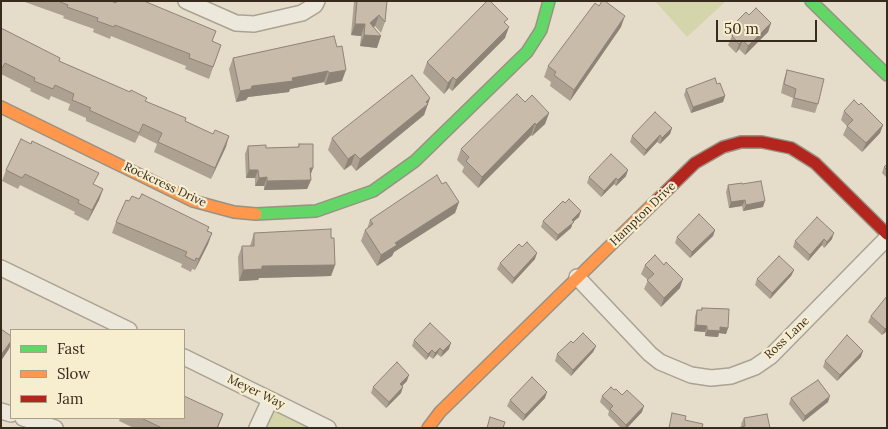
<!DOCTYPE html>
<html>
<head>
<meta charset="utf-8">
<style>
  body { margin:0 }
  #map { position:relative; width:888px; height:429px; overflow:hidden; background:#e5ddc9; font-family:Lora,serif }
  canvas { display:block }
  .frame { position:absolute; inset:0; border:2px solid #382a1c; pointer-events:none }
  .legend { position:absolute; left:10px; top:329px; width:175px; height:90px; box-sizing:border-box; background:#f7edcf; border:1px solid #ab9f87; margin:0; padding:6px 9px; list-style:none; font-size:15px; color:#382a1c }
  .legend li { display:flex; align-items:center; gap:10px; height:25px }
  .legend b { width:25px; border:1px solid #ab9f87 }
  .scale { position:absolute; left:716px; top:20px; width:101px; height:22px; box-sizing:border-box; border:2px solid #382a1c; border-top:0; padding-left:6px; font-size:15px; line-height:18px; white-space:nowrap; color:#382a1c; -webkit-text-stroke:4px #f7edcf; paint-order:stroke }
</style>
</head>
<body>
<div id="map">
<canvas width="888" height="429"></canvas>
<div class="frame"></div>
<ul class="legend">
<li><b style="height:6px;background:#63d668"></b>Fast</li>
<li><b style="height:6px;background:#ff974d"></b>Slow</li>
<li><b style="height:6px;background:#b3261e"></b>Jam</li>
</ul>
<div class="scale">50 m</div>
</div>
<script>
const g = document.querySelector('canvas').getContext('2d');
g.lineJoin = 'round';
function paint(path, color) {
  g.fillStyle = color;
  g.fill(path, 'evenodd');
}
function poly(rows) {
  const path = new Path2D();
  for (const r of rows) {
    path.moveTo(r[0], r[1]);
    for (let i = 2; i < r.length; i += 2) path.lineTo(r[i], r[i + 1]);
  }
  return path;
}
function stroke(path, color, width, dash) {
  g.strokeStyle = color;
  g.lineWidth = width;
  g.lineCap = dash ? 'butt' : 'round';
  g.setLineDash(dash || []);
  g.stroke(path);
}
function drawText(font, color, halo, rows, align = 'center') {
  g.font = font + ' Lora,serif';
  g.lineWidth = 4.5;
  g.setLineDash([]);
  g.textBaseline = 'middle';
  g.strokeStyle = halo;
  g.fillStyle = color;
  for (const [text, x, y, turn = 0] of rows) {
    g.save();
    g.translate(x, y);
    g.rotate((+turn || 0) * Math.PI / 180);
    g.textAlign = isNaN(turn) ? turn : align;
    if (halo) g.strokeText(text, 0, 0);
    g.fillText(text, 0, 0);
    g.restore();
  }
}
const green = poly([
  [655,1,726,1,687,37],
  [270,400,328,428,256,428]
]);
const street = poly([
  [186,1,236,23,254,24,302,13,315,5,317,1],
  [1,268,129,330],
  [577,277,650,354,660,362,691,375,711,378,731,376,755,367,771,356,887,238],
  [184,357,328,428],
  [1,411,11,414],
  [23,418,55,428],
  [257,428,270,400]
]);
const fast = poly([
  [811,1,887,75],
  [256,214,316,211,373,191,415,161,527,52,541,30,549,1]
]);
const slow = poly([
  [1,107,193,201,234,212,256,214],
  [428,428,440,412,658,199]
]);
const jam = poly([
  [658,199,695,163,723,147,741,142,762,142,791,148,815,163,887,234]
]);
const wall = poly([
  [22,1,111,1,221,45,209,79,185,69,186,66,111,36,110,39,93,32,94,29,63,18,64,16],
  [354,1,387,1,385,22,381,33,375,26,374,27,377,48,360,46,361,36,351,35],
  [749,15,771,23,768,32,745,55,739,49,736,53,728,45,732,36,730,34,733,25],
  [506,24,505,38,452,91,449,88,444,94,423,73,427,62],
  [621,27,570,101,550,86,551,82,544,77,548,66],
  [1,28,59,61,146,102,185,122,213,134,229,136,211,179,154,152,157,144,139,135,135,143,86,121,86,118,68,110,70,104,51,96,49,100,30,91,31,89,1,74],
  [334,36,342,81,325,85,324,82,290,89,289,92,248,97,246,100,236,102,229,69,233,58],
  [787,70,818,104,815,113,791,107,793,98,781,93,784,79],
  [717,84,725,96,723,102,691,113,684,95,686,89],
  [430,98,424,115,356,171,351,165,344,170,328,150,332,138],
  [525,102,549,113,545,124,532,136,531,135,478,188,462,172,464,167,457,160,461,149],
  [844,111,883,125,880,133,862,152,843,135,847,126,841,120],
  [672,128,670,134,660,144,657,142,644,156,630,142,632,136],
  [299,144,313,168,310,176,311,180,307,189,264,190,264,186,255,186,255,178,246,178,245,154,248,146,266,148,298,147],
  [887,164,887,178,882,173,884,167],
  [6,170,94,185,103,189,99,200,88,221,74,214,75,212,20,185,18,189,2,181],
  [626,176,616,186,614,184,601,197,587,183,589,177],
  [442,184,459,202,455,213,394,252,392,256,377,266,361,241,365,230,367,229,370,220],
  [742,184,763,207,743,211,742,206,729,208,726,192,728,185],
  [579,217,573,222,571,228,556,241,541,227,543,221],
  [116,222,208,231,212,233,208,244,195,270,192,269,191,272,181,267,182,264,112,233],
  [715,230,713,236,690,258,675,243,677,237],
  [254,233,331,238,335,265,331,276,259,278,258,280,239,281,238,257,242,246,250,246],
  [832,239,824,248,822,245,808,261,793,247,795,241],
  [535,259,512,284,497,269,500,263],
  [645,265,680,288,661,307,644,289,648,280,641,274],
  [794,270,791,276,770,299,755,285,757,279],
  [702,308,728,328,726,334,719,333,718,337,705,336,705,332,694,331,695,316,697,310,701,310],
  [871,316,887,331,882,335,868,322],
  [414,340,449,349,441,357,437,354,433,359,429,356,426,360,412,346],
  [573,343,596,346,593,352,571,376,555,361,557,354],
  [861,357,837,381,823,367,825,361],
  [407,381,402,386,401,393,386,408,371,393,373,387],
  [614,390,642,412,627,428,621,428,608,415,609,411,600,402,602,396],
  [545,398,523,421,507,406,510,400],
  [791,398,828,402,803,422,789,404],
  [223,414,218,428,134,428,119,421,120,418,184,418],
  [744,418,770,428,742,427,741,424]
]);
const shadedWall = poly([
  [379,15,375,26,366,34,370,23],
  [625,16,621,27,570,101,574,90],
  [771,23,768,32,745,55,748,46],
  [355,24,365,24,361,36,351,35],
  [509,27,505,38,452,91,456,80],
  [364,35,381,36,377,48,360,46],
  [743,40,739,49,736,53,739,44],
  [346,70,342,81,325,85,329,73],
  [328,71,324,82,290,89,289,92,248,97,246,100,236,102,240,91,252,86],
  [453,77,449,88,444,94,448,83],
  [725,96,723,102,691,113,693,107],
  [430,98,424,115,356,171,360,159],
  [549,113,545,124,532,136,536,125],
  [535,123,531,135,478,188,482,177],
  [883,125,880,133,862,152,866,143],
  [672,128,670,134,660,144,662,138],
  [660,135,657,142,644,156,646,150],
  [229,136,226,147,211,179,215,168],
  [355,154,351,165,344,170,348,159],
  [310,168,313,168,310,176],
  [249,170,258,170,255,178,246,178],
  [628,170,626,176,616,186,618,180],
  [267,177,264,186,255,186,259,178],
  [616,178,614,184,601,197,604,191],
  [311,180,307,189,264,190,267,181],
  [103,189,99,200,88,221,92,210],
  [745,200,742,206,729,208,731,202],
  [765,201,763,207,743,211,746,205],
  [459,202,455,213,394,252,392,256,377,266,381,255,395,243],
  [581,211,579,217,573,222,571,228,556,241,558,235],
  [715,230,713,236,690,258,692,252],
  [212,233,208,244,195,270,199,259],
  [834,233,832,239,824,248,827,242],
  [824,239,822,245,808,261,810,255],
  [537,253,535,259,512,284,514,278],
  [335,265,331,276,259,278,258,280,239,281,243,270,262,266],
  [794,270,791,276,770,299,772,293],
  [683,279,680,288,661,307,664,298],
  [696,325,707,326,705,332,694,331],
  [720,327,728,328,726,334,719,333,718,337,705,336,707,330],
  [887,327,887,331,882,335,885,329],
  [11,341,11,344,9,349,1,361,1,355],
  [451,343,449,349,441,357,443,351],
  [596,346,593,352,571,376,573,370],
  [440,348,437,354,433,359,435,353],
  [432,350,429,356,426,360,428,354],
  [863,351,861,357,837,381,840,375],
  [409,375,407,381,398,390,400,384],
  [403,387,401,393,386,408,389,402],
  [547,392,545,398,523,421,525,415],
  [830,396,828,402,803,422,805,416],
  [644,406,642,412,627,428,625,428,626,425]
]);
const building = poly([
  [58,1,111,1,116,3,116,1,144,1,216,31,212,41,221,45,213,67,189,58,190,54,115,25,114,27,97,21,98,18,67,7,68,5,58,1],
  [357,1,387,1,385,22,379,15,370,23,381,36,364,35,365,24,355,24,357,1],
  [487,1,490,1,508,19,504,22,509,27,456,80,453,77,448,83,427,62,487,1],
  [602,1,605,1,625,16,574,90,554,75,556,72,548,66,595,3,599,6,602,1],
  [756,8,771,23,748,46,743,40,739,44,732,36,738,30,733,25,746,12,749,15,756,8],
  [1,28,60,58,59,61,130,92,131,90,147,98,145,101,186,118,185,121,213,134,215,130,229,136,215,168,158,142,162,133,143,124,139,133,89,110,91,108,72,100,74,94,55,85,53,89,34,81,35,78,5,63,2,68,1,67,1,28],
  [334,36,337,47,342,46,346,70,329,73,328,71,292,78,293,81,252,86,251,89,240,91,233,58,334,36],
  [787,70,824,79,818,104,794,98,796,89,784,84,787,70],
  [412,75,430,98,426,102,428,104,360,159,355,154,348,159,332,138,412,75],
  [715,78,717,84,720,83,725,96,693,107,686,89,715,78],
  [517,94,525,102,532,95,549,113,536,125,535,123,482,177,466,161,469,157,461,149,517,94],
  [854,100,859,105,861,103,883,125,866,143,847,126,853,120,844,111,854,100],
  [655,112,672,128,662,138,660,135,646,150,632,136,655,112],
  [21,139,31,144,32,141,99,173,93,184,103,189,92,210,78,203,79,200,25,174,22,178,6,170,21,139],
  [299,144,313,144,313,168,310,168,311,180,267,181,267,177,259,178,258,170,249,170,248,146,266,145,266,148,299,147,299,144],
  [611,154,628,170,618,180,616,178,604,191,589,177,611,154],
  [887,164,887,170,884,167,887,164],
  [437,175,442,184,446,182,459,202,395,243,397,245,381,255,365,230,373,224,370,220,437,175],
  [761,181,765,201,746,205,745,200,731,202,728,185,742,183,742,184,761,181],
  [142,194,209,227,207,231,212,233,199,259,196,258,195,261,185,256,187,252,116,222,126,200,129,201,132,196,139,199,142,194],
  [569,199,581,211,572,220,574,222,558,235,543,221,563,201,565,203,569,199],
  [699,214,715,230,692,252,677,237,699,214],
  [817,217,834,233,827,242,824,239,810,255,795,241,817,217],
  [331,229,331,238,334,238,335,265,262,266,262,269,243,270,242,246,254,246,254,233,331,229],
  [527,242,537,253,514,278,500,263,519,244,522,247,527,242],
  [655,255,664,265,666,262,683,279,664,298,647,280,654,274,645,265,655,255],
  [779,256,794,270,772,293,757,279,779,256],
  [887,296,887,327,885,329,871,316,887,296],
  [702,308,729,309,728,328,720,327,720,331,707,330,707,326,696,325,697,310,702,310,702,308],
  [430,323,451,343,443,351,440,348,435,353,432,350,428,354,414,340,430,323],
  [1,329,11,336,11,341,1,355,1,329],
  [583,333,596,346,573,370,557,354,571,341,573,343,583,333],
  [847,335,863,351,840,375,825,361,847,335],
  [397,362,409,375,400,384,403,387,389,402,373,387,397,362],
  [532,377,547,392,525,415,510,400,532,377],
  [818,380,830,396,805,416,791,398,818,380],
  [611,387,614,390,616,389,622,395,627,390,644,406,626,425,610,409,613,406,602,396,611,387],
  [184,396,223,414,217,428,162,428,141,418,184,418,184,396],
  [672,413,686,416,685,420,703,424,702,428,669,428,672,413],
  [767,414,770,428,737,428,745,426,744,418,767,414],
  [490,417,505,422,503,428,487,428,490,417]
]);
const streetNames = [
  ["Rockcress Drive",165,185,25],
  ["Hampton Drive",643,214,-44],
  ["Ross Lane",787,338,-43],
  ["Meyer Way",256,392,26]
];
paint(green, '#d4d5ab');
stroke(street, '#aaa293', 18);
stroke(fast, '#999183', 14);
stroke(slow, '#999183', 14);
stroke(jam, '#999183', 14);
stroke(street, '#ede8dc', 15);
stroke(fast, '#63d668', 11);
stroke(slow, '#ff974d', 11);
stroke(jam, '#b3261e', 11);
paint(wall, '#ada192');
paint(shadedWall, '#8d8377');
paint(building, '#c9bbaa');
stroke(building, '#8d8377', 1);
drawText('12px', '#382a1c', '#f7edcf', streetNames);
</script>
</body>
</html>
